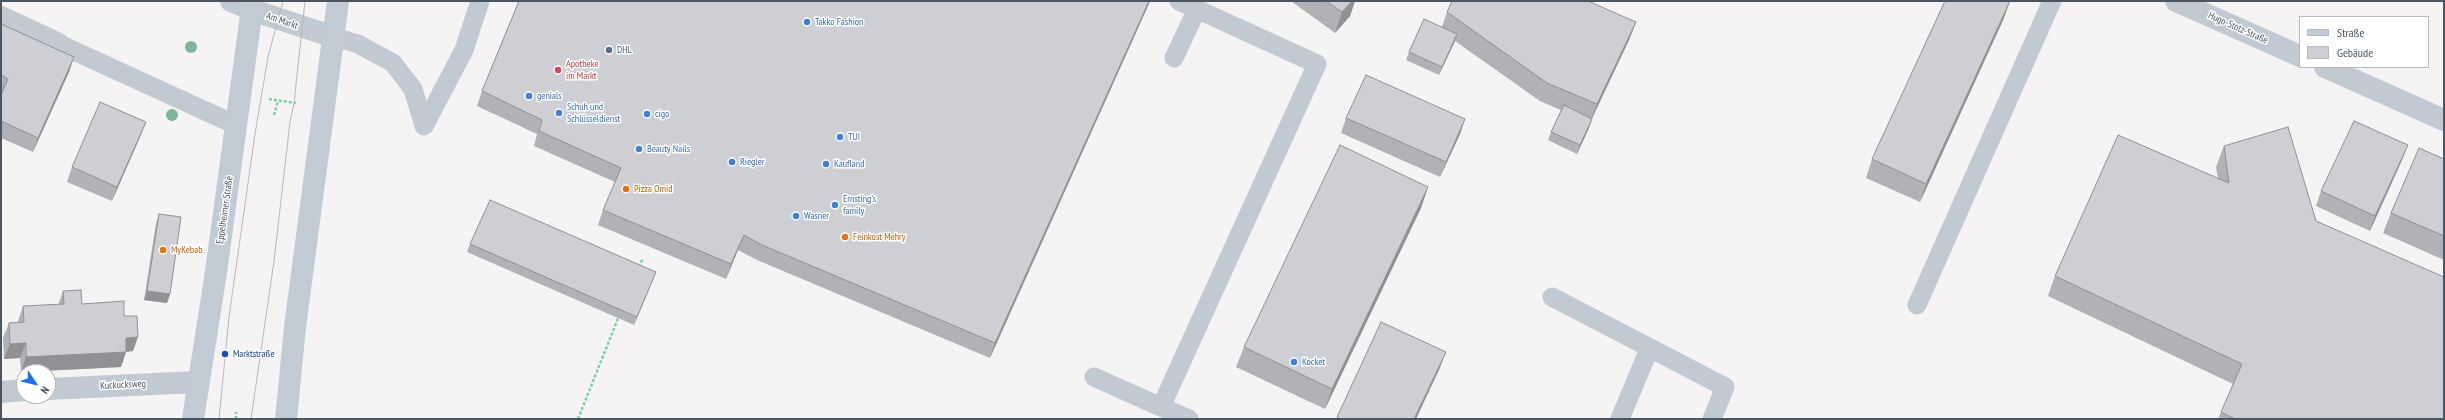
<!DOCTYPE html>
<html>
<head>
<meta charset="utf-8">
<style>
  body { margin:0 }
  #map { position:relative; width:2445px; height:420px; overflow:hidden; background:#f5f3f3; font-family:"PT Sans Narrow",sans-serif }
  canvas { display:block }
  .frame { position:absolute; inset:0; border:2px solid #4a5661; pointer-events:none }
  .legend { position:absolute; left:2299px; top:16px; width:130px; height:52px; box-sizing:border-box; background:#fff; border:1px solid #b7bbc0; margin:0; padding:5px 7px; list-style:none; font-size:12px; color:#4a5661 }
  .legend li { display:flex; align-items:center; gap:8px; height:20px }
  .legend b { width:20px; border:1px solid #b7bbc0 }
  .north { position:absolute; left:16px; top:364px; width:40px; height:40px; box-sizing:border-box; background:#fff; border:1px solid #b7bbc0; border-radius:50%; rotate:125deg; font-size:11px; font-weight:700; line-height:16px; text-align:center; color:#4a5661 }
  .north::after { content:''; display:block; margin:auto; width:14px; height:18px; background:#1a73e8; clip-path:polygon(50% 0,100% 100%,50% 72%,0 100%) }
</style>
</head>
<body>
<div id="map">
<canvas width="2445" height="420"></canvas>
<div class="frame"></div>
<ul class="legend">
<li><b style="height:5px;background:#c1cbd6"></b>Straße</li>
<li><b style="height:11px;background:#cdcfd5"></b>Gebäude</li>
</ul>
<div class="north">N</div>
</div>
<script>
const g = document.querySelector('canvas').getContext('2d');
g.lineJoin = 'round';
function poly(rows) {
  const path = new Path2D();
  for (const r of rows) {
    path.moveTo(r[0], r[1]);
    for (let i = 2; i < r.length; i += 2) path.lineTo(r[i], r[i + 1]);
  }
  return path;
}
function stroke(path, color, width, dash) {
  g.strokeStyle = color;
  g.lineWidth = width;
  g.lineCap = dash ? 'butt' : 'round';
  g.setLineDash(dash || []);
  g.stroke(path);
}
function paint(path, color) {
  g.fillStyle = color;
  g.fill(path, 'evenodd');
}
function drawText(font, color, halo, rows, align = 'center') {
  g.font = font + ' "PT Sans Narrow",sans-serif';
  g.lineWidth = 3;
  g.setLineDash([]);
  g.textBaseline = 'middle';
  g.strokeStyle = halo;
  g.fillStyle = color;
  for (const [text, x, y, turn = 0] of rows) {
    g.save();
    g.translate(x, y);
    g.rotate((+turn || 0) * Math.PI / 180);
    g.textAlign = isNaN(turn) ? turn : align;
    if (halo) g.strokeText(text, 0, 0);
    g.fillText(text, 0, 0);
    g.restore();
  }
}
const path = poly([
  [269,99,296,103],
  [274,115,278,101],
  [639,267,643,258],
  [236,419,236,412],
  [578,419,619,316]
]);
const service = poly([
  [1179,1,1317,64,1161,407,1189,419],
  [334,37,358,44,393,63,413,89,424,126],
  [59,44,236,125],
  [1174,58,1197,9],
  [424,126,464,50,480,1],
  [1552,297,1725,387,1712,419],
  [1917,305,2052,1],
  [1094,377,1161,407],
  [1620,419,1649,349]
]);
const minor = poly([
  [231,1,252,10,334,37],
  [2176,1,2300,56],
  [1,17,59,44],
  [2325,67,2444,120],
  [48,389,198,382],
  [1,392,24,390]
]);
const secondary = poly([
  [193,419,216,272,253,1],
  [286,419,295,327,338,1]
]);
const tram = poly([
  [219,419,229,317,255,134,268,57,283,1],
  [251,419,274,261,290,122,294,103,305,1]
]);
const trees = [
  [191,47],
  [172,115]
];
const wall = poly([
  [519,1,1150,1,990,358,757,260,738,250,726,279,598,225,603,210,615,182,534,146,537,134,477,106,482,91],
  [1291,1,1355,1,1350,16,1335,33],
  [1447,12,1636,22,1629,40,1592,119,1589,128,1577,154,1548,140,1551,132,1561,110,1540,101,1455,41,1439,75,1406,60,1409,52,1442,27],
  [2004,18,1920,202,1866,178,1872,159],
  [1,24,74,57,69,72,33,152,1,138,1,95,2,93,1,92],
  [1346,118,1465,119,1460,134,1440,177,1341,133],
  [146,122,140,137,112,201,67,182,72,167],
  [2224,146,2316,221,2444,419,2218,419,2233,384,2048,296,2055,276,2218,178,2216,167],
  [2444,159,2444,260,2383,233,2391,213],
  [2402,160,2370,231,2316,206,2321,191],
  [1428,187,1421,208,1325,409,1236,367,1244,347],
  [159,214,170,294,167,303,144,300,156,223],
  [470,244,656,272,634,325,467,252],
  [63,291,82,304,124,316,133,351,126,352,121,367,21,372,20,358,4,359,3,338,9,323,18,322,18,321,23,306,58,305]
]);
const shadedWall = poly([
  [1149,1,1150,1,1148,6,990,358,995,343],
  [1352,1,1355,1,1350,16,1335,33,1342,12],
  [2010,1,2004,18,1920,202,1926,184],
  [1636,22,1629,40,1590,122,1597,104],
  [1457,34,1454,43,1439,75,1442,67],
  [74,57,69,72,33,152,38,138],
  [1465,119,1460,134,1440,177,1446,162],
  [1592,119,1589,128,1577,154,1580,145],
  [146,122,140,137,112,201,117,187],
  [2408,145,2402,160,2370,231,2375,216],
  [1428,187,1421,208,1325,409,1332,389],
  [744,235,738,250,726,279,731,264],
  [656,272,653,280,634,325,637,317],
  [147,291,170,294,167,303,144,300],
  [138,337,133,351,121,352,126,352,121,367,21,372,26,357,126,338],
  [26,343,20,358,4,359,10,344],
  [1446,352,1439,370,1416,419,1414,419]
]);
const building = poly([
  [519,1,1149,1,995,343,762,245,744,235,731,264,603,210,621,168,539,131,542,120,482,91,519,1],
  [1326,1,1352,1,1342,12,1326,1],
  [1452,1,1588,1,1636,22,1597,104,1547,83,1447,12,1452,1],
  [1945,1,2010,1,1926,184,1872,159,1945,1],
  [1424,19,1457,34,1442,67,1409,52,1424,19],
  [1,24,74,57,38,138,1,121,1,95,8,79,1,75,1,24],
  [1366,75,1465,119,1446,162,1346,118,1366,75],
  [100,102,146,122,117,187,72,167,100,102],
  [1564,105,1592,119,1580,145,1551,132,1564,105],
  [2354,121,2408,145,2375,216,2321,191,2354,121],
  [2288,127,2316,221,2444,277,2444,419,2235,419,2221,412,2242,364,2055,276,2118,135,2229,183,2224,146,2288,127],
  [1340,145,1428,187,1332,389,1244,347,1340,145],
  [2419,148,2444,159,2444,236,2391,213,2419,148],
  [490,200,656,272,637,317,470,244,490,200],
  [159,214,181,217,170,294,147,291,159,214],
  [81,290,82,304,124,301,124,316,137,316,138,337,126,338,126,352,26,357,26,343,10,344,9,323,24,322,23,306,64,304,63,291,81,290],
  [1381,322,1446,352,1414,419,1341,419,1337,417,1381,322]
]);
const markers = [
  [807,22,4,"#3f7fe0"],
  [609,50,4,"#5c6f8a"],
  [558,70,4,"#e0444e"],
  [529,96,4,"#3f7fe0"],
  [559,113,4,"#3f7fe0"],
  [647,114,4,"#3f7fe0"],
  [840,137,4,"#3f7fe0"],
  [639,149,4,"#3f7fe0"],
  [732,162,4,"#3f7fe0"],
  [826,164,4,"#3f7fe0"],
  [626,189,4,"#e8710a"],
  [835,205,4,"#3f7fe0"],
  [796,216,4,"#3f7fe0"],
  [845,237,4,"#e8710a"],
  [163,250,4,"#e8710a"],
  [225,354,4,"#1a4fb4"],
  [1294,362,4,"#3f7fe0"]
];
const streetNames = [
  ["Am Markt",282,21,19],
  ["Hugo-Stotz-Straße",2238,28,24],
  ["Eppelheimer Straße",225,210,-82],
  ["Kuckucksweg",123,385,-3]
];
const shopNames = [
  ["Takko Fashion",815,22],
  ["genials",537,96],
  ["Schuh und",567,107],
  ["Schlüsseldienst",567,119],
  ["cigo",655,114],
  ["TUI",848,137],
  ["Beauty Nails",647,149],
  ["Riegler",740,162],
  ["Kaufland",834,164],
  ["Ernsting's",843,199],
  ["family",843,211],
  ["Wasner",804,216],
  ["Kocket",1302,362]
];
const serviceNames = [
  ["DHL",617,50]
];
const healthNames = [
  ["Apotheke",566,64],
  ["im Markt",566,76]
];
const foodNames = [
  ["Pizza Omid",634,189],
  ["Feinkost Mehry",853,237],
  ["MyKebab",171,250]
];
const transitNames = [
  ["Marktstraße",233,354]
];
stroke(path, '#7ad0a6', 2.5, [3, 2]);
stroke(service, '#c1cad2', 19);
stroke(minor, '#c1cad2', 22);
stroke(secondary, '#c1cbd6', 22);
stroke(tram, '#b5b8bd', 1);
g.fillStyle = '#7bb799';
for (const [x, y] of trees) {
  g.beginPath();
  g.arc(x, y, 6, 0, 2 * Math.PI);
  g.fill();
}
paint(wall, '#b0b2b7');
paint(shadedWall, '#909195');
paint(building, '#cdcfd5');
stroke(building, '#909195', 1);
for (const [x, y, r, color] of markers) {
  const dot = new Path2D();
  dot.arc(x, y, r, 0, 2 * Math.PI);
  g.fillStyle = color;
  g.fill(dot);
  stroke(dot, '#fff', 1.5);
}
drawText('10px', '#4a5661', '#fff', streetNames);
drawText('10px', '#366cbe', '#fff', shopNames, 'left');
drawText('10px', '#4e5e75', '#fff', serviceNames, 'left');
drawText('10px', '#be3a42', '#fff', healthNames, 'left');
drawText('10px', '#c56008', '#fff', foodNames, 'left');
drawText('10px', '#164399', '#fff', transitNames, 'left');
</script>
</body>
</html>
